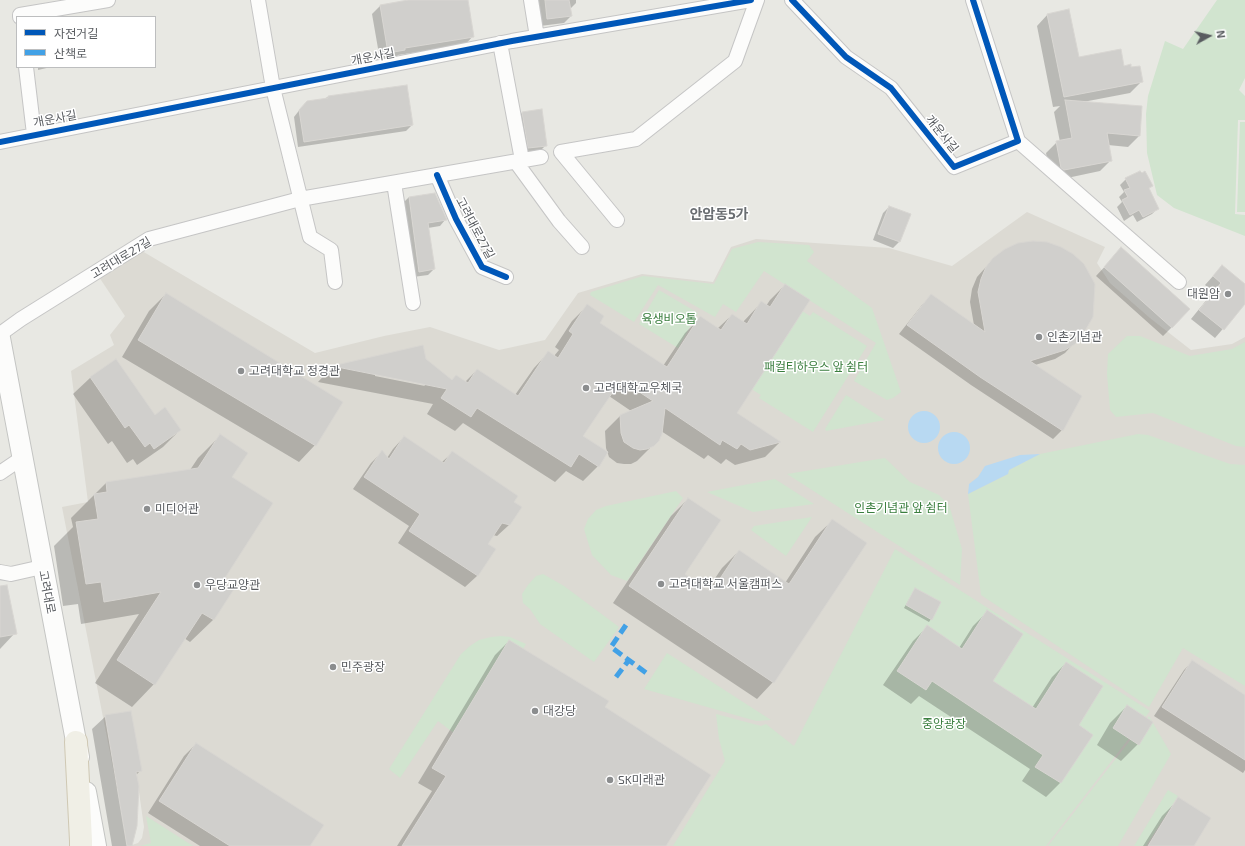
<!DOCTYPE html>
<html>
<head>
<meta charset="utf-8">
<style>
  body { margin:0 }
  #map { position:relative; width:1245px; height:846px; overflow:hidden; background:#e8e8e3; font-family:"Exo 2","Noto Sans KR",sans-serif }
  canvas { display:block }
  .legend { position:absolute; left:16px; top:16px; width:140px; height:52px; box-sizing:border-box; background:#fff; border:1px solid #bdbebf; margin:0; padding:5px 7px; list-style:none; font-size:12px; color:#595c60 }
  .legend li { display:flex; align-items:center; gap:8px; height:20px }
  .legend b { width:20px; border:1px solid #bdbebf }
  .north { position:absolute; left:1189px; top:16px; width:40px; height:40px; -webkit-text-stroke:3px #fff; paint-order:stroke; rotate:82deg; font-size:11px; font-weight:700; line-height:16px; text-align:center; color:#595c60 }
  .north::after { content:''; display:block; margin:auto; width:14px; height:18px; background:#595c60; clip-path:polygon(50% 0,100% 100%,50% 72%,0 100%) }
</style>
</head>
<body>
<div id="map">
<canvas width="1245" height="846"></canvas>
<ul class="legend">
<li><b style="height:5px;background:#0057b8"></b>자전거길</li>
<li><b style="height:5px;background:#42a1e6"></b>산책로</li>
</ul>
<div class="north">N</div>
</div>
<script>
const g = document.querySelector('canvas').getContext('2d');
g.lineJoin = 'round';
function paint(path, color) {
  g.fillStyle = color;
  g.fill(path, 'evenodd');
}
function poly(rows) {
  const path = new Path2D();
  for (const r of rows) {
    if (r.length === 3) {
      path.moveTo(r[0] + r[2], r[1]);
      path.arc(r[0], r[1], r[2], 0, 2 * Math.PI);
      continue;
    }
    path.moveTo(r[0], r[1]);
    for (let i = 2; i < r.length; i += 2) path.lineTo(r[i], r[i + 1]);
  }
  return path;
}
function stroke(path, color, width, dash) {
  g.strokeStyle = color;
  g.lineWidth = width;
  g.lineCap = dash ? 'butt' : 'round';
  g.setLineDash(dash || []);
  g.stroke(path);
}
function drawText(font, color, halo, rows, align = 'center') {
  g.font = font + ' "Exo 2","Noto Sans KR",sans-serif';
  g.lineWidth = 3;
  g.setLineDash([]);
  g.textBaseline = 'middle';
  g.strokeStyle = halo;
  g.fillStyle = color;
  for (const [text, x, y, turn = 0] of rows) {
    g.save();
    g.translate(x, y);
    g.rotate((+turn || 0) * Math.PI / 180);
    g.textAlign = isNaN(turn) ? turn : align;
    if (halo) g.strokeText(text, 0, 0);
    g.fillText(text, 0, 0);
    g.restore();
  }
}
const education = poly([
  [1027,212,1105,247,1097,263,1110,283,1150,318,1191,350,1232,344,1245,337,1245,846,129,846,138,843,142,838,144,827,138,785,117,789,62,507,88,502,71,371,114,345,110,335,125,316,99,277,142,251,315,353,384,336,430,327,499,350,545,340,578,293,642,274,713,282,731,247,756,239,889,248,952,266]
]);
const green = poly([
  [1217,0,1245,0,1245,78,1239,90,1245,96,1245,120,1238,120,1235,214,1245,215,1245,236,1174,208,1157,195,1147,153,1146,114,1148,96,1165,41,1183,49],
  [1240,122,1245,122,1245,212,1237,212],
  [758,242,809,245,814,252,807,261,872,308,901,392,893,398,887,400,854,381,876,343,764,271,736,312,723,304,715,317,658,285,634,322,590,295,591,292,643,276,714,284,732,249],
  [659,290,698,313,678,348,639,324],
  [788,302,810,316,813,312,867,346,813,432,759,398,761,395,740,382],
  [1127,336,1140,336,1190,356,1232,349,1245,342,1245,447,1236,446,1153,413,1116,417,1110,410,1107,374,1108,354],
  [846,395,885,420,826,431,825,429],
  [1138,434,1148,435,1230,464,1245,465,1245,686,1183,648,1149,707,981,595,968,494,1008,474,1009,470,1040,454],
  [885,458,910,482,939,495,949,505,962,549,960,585,787,474],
  [775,479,814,504,753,512,707,492],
  [676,491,683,498,627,581,611,575,592,555,584,529,588,519,596,510,606,506],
  [812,517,786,556,751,530,754,526],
  [895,549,1150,711,1046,846,673,846,725,761,719,739,716,714,761,726,766,724,794,746],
  [543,574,564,586,619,627,594,662,540,624,530,609,523,603,522,594,528,585,536,576],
  [501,636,510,637,526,644,474,728,463,740,438,721,400,778,389,769,461,654,470,646,479,640,491,637],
  [667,653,771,720,756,721,644,689],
  [1149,716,1171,754,1118,846,1048,846],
  [1168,790,1178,796,1146,846,1134,846],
  [146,816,193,846,140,846,151,843]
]);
const water = poly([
  [924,427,16],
  [954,448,16],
  [1040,454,1009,470,1008,474,968,494,969,484,978,477,985,466,1020,455]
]);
const shadow = poly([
  [411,0,467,0,473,36,465,45,398,55,396,58,380,60,372,14,380,6],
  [537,0,576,0,576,3,570,9,571,16,564,23,540,26],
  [1048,14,1078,58,1124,67,1141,82,1130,93,1083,102,1139,136,1128,147,1108,145,1111,160,1100,171,1053,181,1051,179,1046,153,1057,142,1060,142,1054,112,1060,106,1053,107,1037,26],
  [38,67,51,67,38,70],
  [328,97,412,125,406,131,298,147,294,117,301,108],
  [541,110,546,145,540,151,523,154,516,118,522,113],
  [1126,179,1151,186,1148,189,1158,208,1152,214,1137,222,1133,215,1124,221,1117,207,1122,202,1119,197,1124,192,1120,185],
  [409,197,445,220,440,226,428,228,434,269,428,275,413,277,403,203],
  [889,207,899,242,893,248,873,240,883,213],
  [1121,249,1172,327,1163,336,1096,276],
  [994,258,1074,343,1065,353,1055,359,1035,365,1062,430,1053,439,971,385,899,334,922,305,931,296,974,325,970,302,972,289,977,277],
  [1222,266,1245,285,1245,303,1215,338,1191,319,1213,292,1205,285],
  [785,285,736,413,780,442,765,457,735,465,726,459,721,464,708,455,704,459,661,431,658,440,637,461,631,464,624,464,617,463,609,457,606,448,605,431,620,416,631,411,609,396,582,437,598,466,583,481,566,471,555,482,463,423,455,431,427,414,433,404,318,382,332,367,423,346,425,359,451,381,465,382,477,370,515,395,534,368,549,352,554,356,559,350,555,347,572,321,587,306,599,323,663,366,685,333,700,318,717,329,732,315,743,322,761,303,766,306,770,300],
  [375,374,423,383,425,386,375,376],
  [166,294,315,445,299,462,122,357,149,311],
  [116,360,155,416,180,430,163,447,137,465,133,459,127,463,112,441,108,444,73,394,90,378],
  [220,436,231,477,222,582,233,589,213,620,190,642,184,638,154,684,132,707,95,683,139,614,81,624,78,604,63,606,54,546,73,527,71,518,106,483,190,470,198,458],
  [404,437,442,462,452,453,513,502,509,525,497,536,493,535,487,545,494,550,477,576,465,587,398,543,409,526,353,489,371,463,382,452,387,458,393,449],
  [688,499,684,575,707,590,722,568,739,551,785,583,815,537,832,521,773,682,757,699,613,603,671,516],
  [915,589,931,619,929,622,904,608],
  [0,609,15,633,0,649],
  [987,612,992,681,1032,708,1052,677,1066,663,1077,725,1092,735,1060,783,1046,797,1022,781,1030,769,919,696,911,704,883,685,913,641,927,627,959,648,973,626],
  [509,641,664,846,397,846,432,791,418,783,495,655],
  [1192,662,1245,696,1245,770,1243,773,1154,716,1184,670],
  [1127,706,1138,744,1121,761,1097,745,1110,723],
  [106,716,141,770,136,775,131,846,112,846,92,729],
  [196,744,309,846,200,846,148,813,184,756],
  [1179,799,1192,846,1143,846,1162,816]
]);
const building = poly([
  [408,0,468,0,474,37,405,48,405,50,388,53,380,5,408,0],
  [545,0,569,0,572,16,547,19,545,0],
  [1069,9,1079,57,1121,49,1124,66,1131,64,1131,67,1140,66,1143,82,1064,97,1047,14,1069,9],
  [407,85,413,125,304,142,299,110,307,101,328,98,328,96,407,85],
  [1065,100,1142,106,1140,136,1107,133,1112,161,1064,170,1061,168,1056,141,1072,138,1065,100],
  [542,109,547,146,528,148,522,112,542,109],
  [1140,171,1142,173,1145,171,1153,186,1149,188,1159,209,1143,217,1139,210,1130,215,1122,200,1128,197,1124,190,1130,188,1125,178,1140,171],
  [435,193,447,220,428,223,435,269,419,272,409,197,435,193],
  [889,206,911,214,900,242,878,234,889,206],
  [1033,241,1047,242,1061,247,1073,254,1084,264,1095,284,1093,317,1082,336,1075,344,1065,350,1030,361,1082,396,1063,431,980,377,907,325,931,294,985,332,978,292,981,279,986,267,993,258,1005,249,1018,243,1033,241],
  [1121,247,1190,309,1172,328,1104,267,1121,247],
  [1222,265,1245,284,1245,304,1224,330,1199,310,1221,283,1213,276,1222,265],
  [785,284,810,300,737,413,781,442,750,450,741,444,737,449,722,440,720,445,665,408,662,434,659,441,654,446,647,449,640,450,633,448,624,442,621,433,620,415,653,401,621,380,583,436,608,452,599,467,579,454,571,467,477,408,471,417,441,398,447,389,332,366,423,345,426,359,452,380,456,375,468,383,477,369,518,396,548,351,558,358,573,334,569,331,587,304,604,316,600,323,667,367,700,316,721,330,732,314,747,324,761,301,770,307,785,284],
  [166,293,343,402,316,446,138,340,166,293],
  [116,359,155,415,165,407,181,430,154,449,150,443,145,447,129,425,125,428,90,377,116,359],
  [220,434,248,453,232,477,273,503,223,581,234,589,214,620,202,613,155,685,117,660,161,592,104,602,101,582,86,584,76,522,98,519,94,494,107,492,106,482,198,468,220,434],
  [404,436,444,463,452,451,518,496,514,502,522,507,510,525,502,523,488,544,496,549,478,576,409,531,420,514,364,477,382,450,389,459,404,436],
  [688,498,721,520,685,574,711,592,739,550,789,584,832,519,867,543,774,683,629,586,688,498],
  [7,585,17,634,0,637,0,586,7,585],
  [915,588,941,602,932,620,906,605,915,588],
  [987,610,1023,634,993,681,1036,709,1066,662,1103,686,1079,725,1093,735,1061,783,1035,767,1043,755,932,681,926,690,897,671,927,625,962,649,987,610],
  [509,640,609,701,605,707,711,775,666,846,402,846,446,776,432,768,509,640],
  [1192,660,1245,695,1245,760,1162,707,1192,660],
  [1127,705,1153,722,1139,745,1113,728,1127,705],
  [131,711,142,771,136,772,139,786,137,826,132,846,127,846,105,715,131,711],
  [196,743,324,825,310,846,230,846,159,801,196,743],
  [1178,797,1211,818,1194,846,1148,846,1178,797]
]);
const street = poly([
  [258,0,273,88,310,237,331,250,335,282],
  [531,0,537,37],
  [792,0,846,57,891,88,954,167,1018,141,973,0],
  [20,17,20,15,108,0],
  [500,43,522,160],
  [26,67,34,134],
  [1018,141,1179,282],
  [0,142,512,41,751,0],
  [516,162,559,221,582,247],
  [437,175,456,219,482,267,506,277],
  [394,183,413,303],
  [617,220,561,152,636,139,735,61,757,0],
  [0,334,21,319,149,239,300,199,541,157],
  [0,473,22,458],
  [0,572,11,574,42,567]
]);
const secondary = poly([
  [0,338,79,757],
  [86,792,96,846]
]);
const primary = poly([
  [76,742,81,841,81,846]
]);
const quiet = poly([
  [626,625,611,647,649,675],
  [616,677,629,660]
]);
const cycleway = poly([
  [792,0,846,57,891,88,954,167,1018,141,973,0],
  [0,142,512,41,751,0],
  [437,175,456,219,482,267,506,277]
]);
const markers = [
  [1228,294,4,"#8b8d8e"],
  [1039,337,4,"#8b8d8e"],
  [241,371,4,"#8b8d8e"],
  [586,388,4,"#8b8d8e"],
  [147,509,4,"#8b8d8e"],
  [661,584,4,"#8b8d8e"],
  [197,585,4,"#8b8d8e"],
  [333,667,4,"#8b8d8e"],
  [535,711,4,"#8b8d8e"],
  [610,780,4,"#8b8d8e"]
];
const streetNames = [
  ["개운사길",373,57,-11],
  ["개운사길",55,119,-11],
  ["개운사길",942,134,51],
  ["고려대로27길",475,228,62],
  ["고려대로27길",121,258,-31],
  ["고려대로",47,592,79]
];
const poiNames = [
  ["대원암",1220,294,"right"],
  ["인촌기념관",1047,337],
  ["고려대학교 정경관",249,371],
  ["고려대학교우체국",594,388],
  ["미디어관",155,509],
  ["고려대학교 서울캠퍼스",669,584],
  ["우당교양관",205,585],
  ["민주광장",341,667],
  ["대강당",543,711],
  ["SK미래관",618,780]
];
const parkNames = [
  ["육생비오톱",669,319],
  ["패컬티하우스 앞 쉼터",816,367],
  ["인촌기념관 앞 쉼터",901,508],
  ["중앙광장",944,724]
];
const quarterNames = [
  ["안암동5가",719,214]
];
paint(education, '#dcdad3');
paint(green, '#d1e4cf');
paint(water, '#b8d9f2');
paint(shadow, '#0003');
paint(building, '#d0cfcc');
stroke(building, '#d8d6d2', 1);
stroke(street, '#c5c5c5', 16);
stroke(secondary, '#c4c5c3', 22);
stroke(primary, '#cfc8b3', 24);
stroke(street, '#fcfcfb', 14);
stroke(secondary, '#fcfcfb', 20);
stroke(primary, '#f0efe6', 22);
stroke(quiet, '#42a1e6', 5, [10, 5]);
stroke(cycleway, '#0057b8', 6);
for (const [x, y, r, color] of markers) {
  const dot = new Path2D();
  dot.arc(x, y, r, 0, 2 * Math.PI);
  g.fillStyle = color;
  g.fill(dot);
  stroke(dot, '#fff', 1.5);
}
drawText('12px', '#595c60', '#fff', streetNames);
drawText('12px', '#595c60', '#fff', poiNames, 'left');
drawText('12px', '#3a7e3e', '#fff', parkNames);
drawText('bold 14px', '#6a6e72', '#fff', quarterNames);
</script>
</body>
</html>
